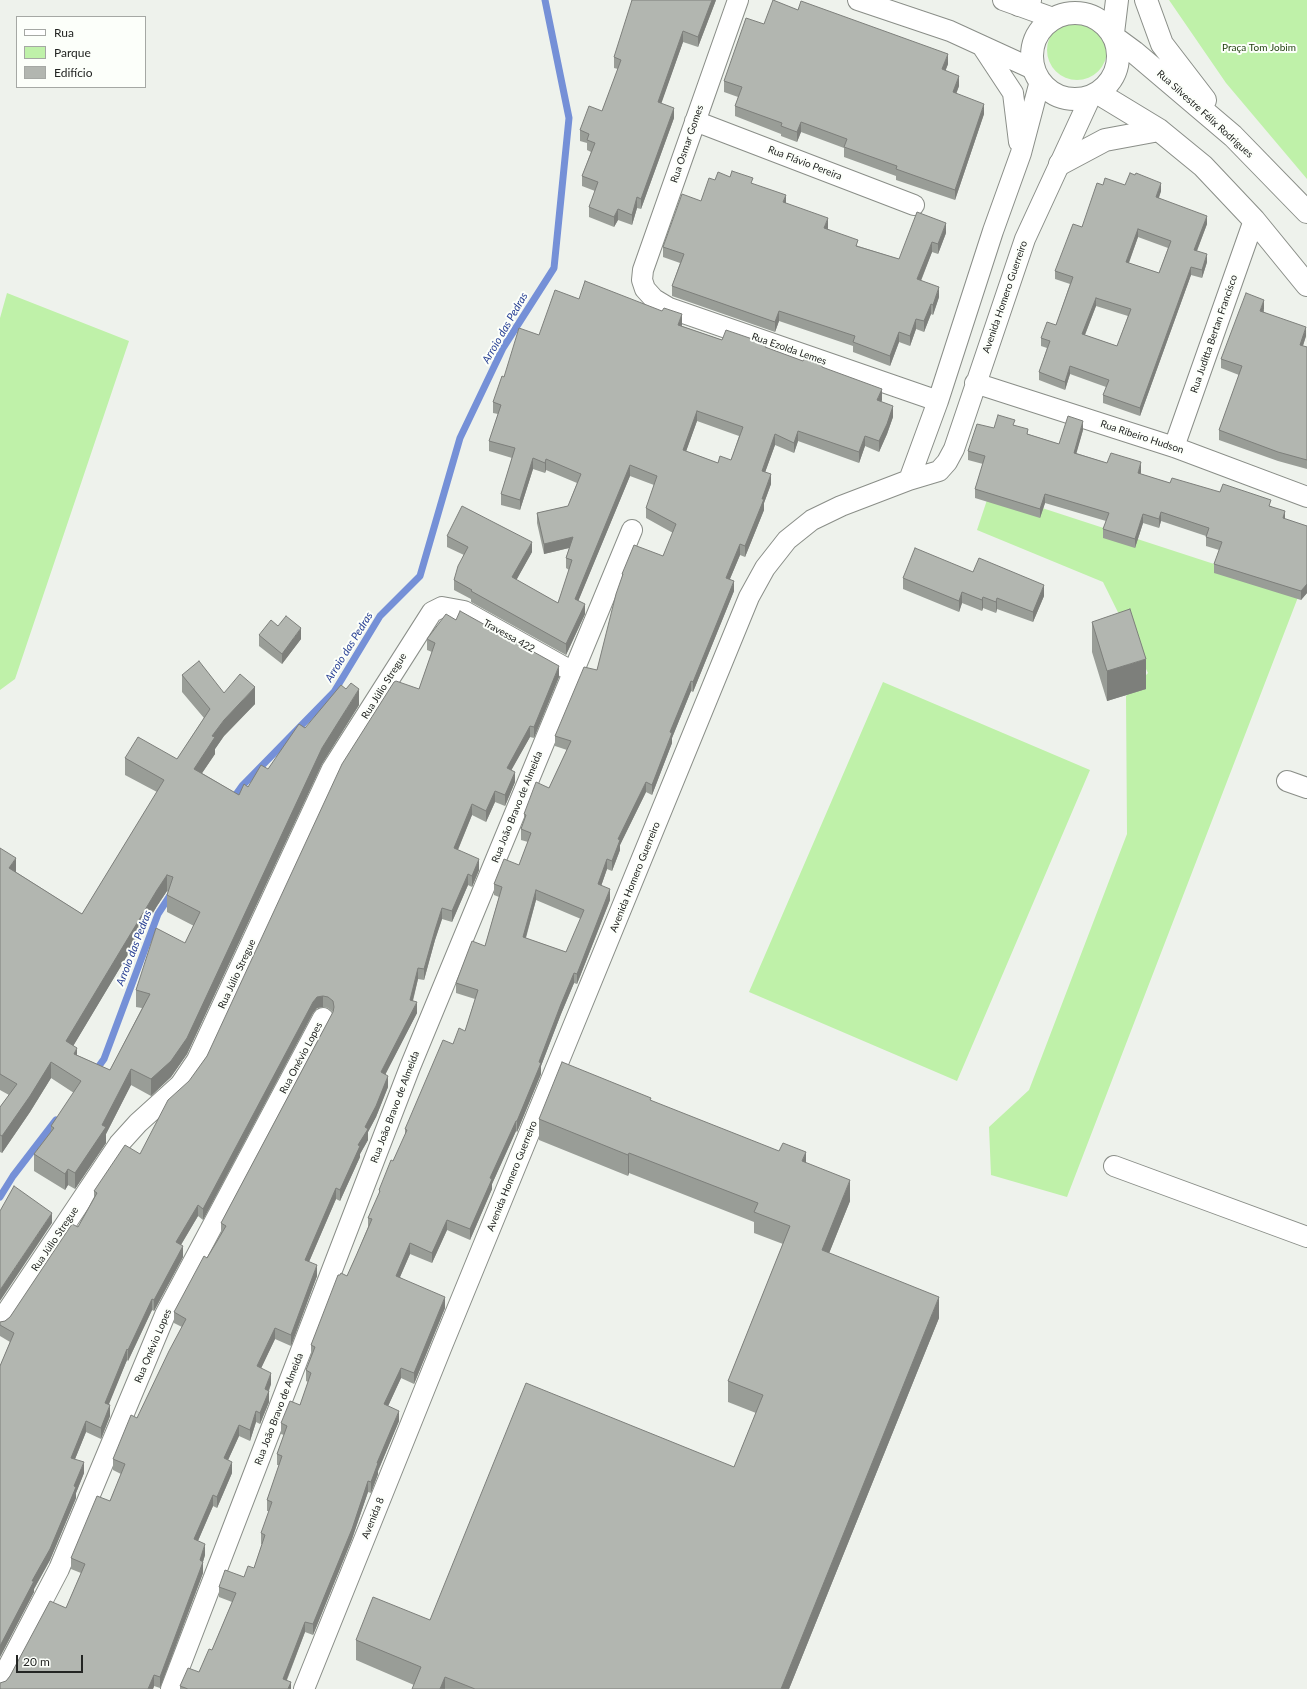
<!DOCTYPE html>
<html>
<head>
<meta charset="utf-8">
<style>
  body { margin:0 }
  #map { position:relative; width:1307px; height:1689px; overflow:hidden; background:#eef2ec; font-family:Lato,sans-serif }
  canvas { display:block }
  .legend { position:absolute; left:16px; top:16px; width:130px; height:72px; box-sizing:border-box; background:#fcfffa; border:1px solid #a5a8a4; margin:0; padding:5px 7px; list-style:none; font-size:12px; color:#232523 }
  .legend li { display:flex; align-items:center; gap:8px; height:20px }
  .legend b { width:20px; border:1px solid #a5a8a4 }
  .scale { position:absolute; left:16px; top:1655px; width:67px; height:18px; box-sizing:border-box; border:2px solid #232523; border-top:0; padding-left:5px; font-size:12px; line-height:14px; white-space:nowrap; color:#232523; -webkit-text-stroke:3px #fcfffa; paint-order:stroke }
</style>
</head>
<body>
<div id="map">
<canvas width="1307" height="1689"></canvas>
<ul class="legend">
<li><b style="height:5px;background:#fff"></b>Rua</li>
<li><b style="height:11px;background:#bff1a9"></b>Parque</li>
<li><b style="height:11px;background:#b2b6b0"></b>Edifício</li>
</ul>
<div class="scale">20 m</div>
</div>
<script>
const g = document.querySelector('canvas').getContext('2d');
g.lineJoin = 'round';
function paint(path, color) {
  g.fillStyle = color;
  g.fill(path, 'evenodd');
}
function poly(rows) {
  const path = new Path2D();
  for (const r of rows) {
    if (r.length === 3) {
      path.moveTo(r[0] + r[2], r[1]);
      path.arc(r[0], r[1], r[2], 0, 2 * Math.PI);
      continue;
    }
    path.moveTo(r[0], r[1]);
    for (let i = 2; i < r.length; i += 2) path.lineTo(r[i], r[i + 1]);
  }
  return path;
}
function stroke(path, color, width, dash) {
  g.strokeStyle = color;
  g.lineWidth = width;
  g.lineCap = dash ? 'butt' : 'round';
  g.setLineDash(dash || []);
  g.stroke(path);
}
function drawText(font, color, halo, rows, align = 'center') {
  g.font = font + ' Lato,sans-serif';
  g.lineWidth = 4;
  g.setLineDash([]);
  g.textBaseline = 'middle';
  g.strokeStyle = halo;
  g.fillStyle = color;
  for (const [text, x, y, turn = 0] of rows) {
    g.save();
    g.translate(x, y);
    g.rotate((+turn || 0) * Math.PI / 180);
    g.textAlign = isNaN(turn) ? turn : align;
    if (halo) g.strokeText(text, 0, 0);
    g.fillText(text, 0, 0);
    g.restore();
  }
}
const green = poly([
  [1169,0,1307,0,1307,179,1226,83],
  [1077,50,30],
  [7,293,129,341,15,679,0,690,0,318],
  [990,491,1300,592,1067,1197,991,1175,989,1127,1029,1090,1127,834,1126,696,1148,673,1103,582,977,530],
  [883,682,1090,770,957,1081,749,992]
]);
const stream = poly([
  [232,800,242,786,334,692,380,616,420,576,460,438,503,348,554,268,569,118,545,0],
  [94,1073,104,1059,158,914,171,894],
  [0,1197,13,1176,56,1120]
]);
const minor = poly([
  [738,0,643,270,642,280,645,289,654,299,669,308,938,401],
  [858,0,950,31,1033,69],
  [1003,0,1053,18],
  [982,46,1013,93,1019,142],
  [695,121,914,205],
  [975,383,1174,447,1307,497],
  [1174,447,1254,220],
  [909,480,938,401,993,231,1021,153,1040,81],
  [1287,781,1307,788],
  [1114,1166,1307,1237],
  [0,1322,119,1144,138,1123,180,1085,197,1060,332,769,432,612,442,607,464,611,573,672],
  [0,1682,59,1569,165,1315,323,1018],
  [171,1689,410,1067,632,530],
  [304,1689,442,1346,749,597,765,568,787,540,812,520,841,506,909,480,939,471,947,462,954,449,1025,239,1091,96]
]);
const tertiary = poly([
  [1146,0,1162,44,1205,100],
  [1019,5,1030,0],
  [1075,56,43],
  [1113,33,1117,0],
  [1115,38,1134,52,1233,136,1307,212],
  [1098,93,1159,130,1203,166,1254,220,1307,285],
  [1060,164,1105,140,1159,130]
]);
const wall = poly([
  [716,0,698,47,683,42,661,103,674,118,641,209,637,208,632,225,618,220,614,227,589,217,589,207,595,191,582,186,582,176,591,152,587,150,587,143,580,141,580,130,602,111,618,69,614,68,614,57],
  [798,10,948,64,945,71,959,86,956,93,984,114,955,200,896,180,896,176,844,157,844,148,801,132,797,142,781,136,781,134,735,116,735,106,738,97,724,92,724,81,764,24],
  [730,177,753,184,828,228,828,229,858,246,899,259,946,233,938,254,932,252,921,281,939,297,933,315,931,314,924,332,916,329,910,346,899,342,890,366,853,352,853,346,779,321,775,332,672,296,672,286,680,263,663,257,663,247,701,201,715,180],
  [1103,185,1161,191,1159,198,1207,224,1197,251,1207,262,1202,278,1191,275,1140,416,1103,403,1103,395,1106,387,1070,374,1065,390,1039,380,1039,372,1047,348,1041,346,1041,338,1056,325,1070,284,1055,279,1055,271,1082,227],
  [1138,237,1168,248,1159,273,1129,263],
  [1096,306,1128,316,1117,346,1085,335],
  [579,299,682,325,682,326,722,340,767,348,822,368,882,400,881,402,893,417,887,434,879,452,865,446,859,463,798,441,794,453,775,445,765,472,771,484,764,503,764,510,745,557,740,555,730,579,734,591,693,692,691,691,672,738,672,743,652,795,646,792,620,845,620,850,612,871,607,869,601,886,610,900,577,984,574,983,561,1014,541,1066,541,1074,517,1132,516,1131,492,1184,492,1189,470,1240,447,1230,432,1263,410,1254,400,1277,445,1308,414,1384,401,1378,388,1406,399,1421,378,1471,378,1474,371,1493,368,1492,352,1539,313,1635,305,1632,287,1680,291,1689,180,1689,180,1686,199,1672,212,1650,232,1602,219,1597,219,1587,244,1577,254,1568,262,1544,261,1544,261,1533,269,1511,267,1511,267,1500,279,1465,277,1465,277,1454,284,1435,281,1434,281,1423,300,1405,308,1382,306,1381,306,1370,311,1355,311,1345,340,1275,347,1276,356,1256,368,1227,368,1218,379,1194,379,1190,393,1161,405,1136,405,1129,453,1044,465,1031,475,999,456,993,456,983,485,946,499,897,494,895,494,884,519,865,528,842,521,840,521,829,524,821,524,814,549,788,567,750,555,746,555,736,597,670,622,578,622,574,663,556,673,533,646,518,646,508,654,485,630,476,578,601,585,614,566,655,471,602,471,599,454,590,454,580,464,555,447,547,447,536,532,552,516,580,558,603,569,570,566,568,566,558,569,548,544,554,537,523,537,513,568,506,577,483,546,470,545,473,533,469,520,510,501,505,501,494,512,458,489,451,489,441,498,414,493,413,493,402,504,377,539,335],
  [697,421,739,436,731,460,718,463,686,451],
  [536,900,581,919,566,952,526,938],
  [1264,309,1264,312,1306,336,1303,346,1307,347,1307,469,1278,461,1219,440,1219,430,1239,375,1221,368,1221,359],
  [1015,425,1028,434,1059,444,1083,430,1076,453,1107,463,1141,472,1141,474,1170,483,1220,492,1271,506,1285,519,1307,526,1307,593,1301,600,1214,573,1214,564,1219,550,1206,546,1206,536,1161,521,1159,528,1143,523,1135,548,1103,538,1103,529,1106,521,1045,503,1040,518,975,498,975,489,983,464,968,460,968,451,994,428],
  [973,572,1044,596,1033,622,997,609,996,613,983,608,982,611,962,603,959,612,903,589,903,578],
  [1092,622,1146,689,1107,701,1092,652],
  [259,635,301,639,282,664,259,646],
  [427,639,559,677,534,738,530,737,511,770,515,782,505,806,495,802,486,822,472,815,458,850,479,870,472,887,468,885,452,922,442,919,435,940,424,980,418,979,413,1001,417,1013,385,1074,388,1087,376,1117,368,1132,368,1140,360,1154,360,1157,340,1201,336,1199,309,1262,317,1276,291,1346,275,1339,261,1368,271,1384,269,1391,269,1402,260,1424,256,1422,250,1441,239,1436,228,1460,232,1473,217,1508,213,1506,198,1541,205,1555,203,1562,203,1573,160,1688,154,1686,153,1689,0,1689,6,1681,66,1608,81,1573,71,1569,71,1558,110,1501,121,1474,113,1470,113,1459,137,1418,182,1327,174,1323,174,1312,207,1258,221,1233,221,1223,333,1012,328,1008,323,1007,317,1008,313,1013,203,1220,198,1216,181,1245,183,1257,154,1311,152,1310,128,1361,127,1360,108,1405,110,1416,101,1439,86,1432,75,1459,84,1473,76,1493,76,1498,50,1560,34,1589,34,1592,0,1657,0,1366,10,1342,0,1336,0,1322,5,1321,10,1317,78,1227,94,1197,94,1191,140,1154,207,1056,419,689,432,652,427,650],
  [182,675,224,693,255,704,224,736,215,749,215,754,202,773,239,795,268,769,305,728,359,705,322,764,187,1054,171,1077,151,1096,131,1085,106,1134,106,1143,75,1189,68,1185,65,1190,34,1171,34,1154,51,1131,51,1126,74,1093,51,1078,30,1112,2,1153,0,1152,0,1107,9,1095,0,1090,0,848,16,872,82,914,157,792,125,775,125,758,177,759,204,718,182,692],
  [167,891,168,892,167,895,167,912,194,926,185,943,136,990,136,1007,142,1008,110,1070,77,1055,73,1046,157,906],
  [651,1101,806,1163,850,1201,829,1253,939,1318,789,1689,412,1689,414,1685,356,1660,356,1640,430,1620,734,1467,756,1413,728,1402,728,1381,783,1244,754,1233,754,1222,629,1173,628,1176,539,1140,539,1119]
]);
const shadedWall = poly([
  [712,0,716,0,698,47,698,37],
  [683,31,683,42,658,113,658,102],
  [948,54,948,64,942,80,942,69],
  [959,76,959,86,953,103,953,92],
  [984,104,984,114,955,200,955,190],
  [674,108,674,118,641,209,641,199],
  [801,122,801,132,797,142,797,132],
  [1161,183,1161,191,1156,205,1156,197],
  [786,195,786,205,783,202],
  [637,197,637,208,632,225,632,215],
  [618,209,618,220,614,227,614,217],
  [1207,216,1207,224,1194,258,1194,250],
  [828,218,828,228,824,238,824,228],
  [946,223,946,233,938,254,938,244],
  [1138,229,1138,237,1126,270,1126,262],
  [932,242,932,252,917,290,917,279],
  [1207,254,1207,262,1202,278,1202,270],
  [1191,267,1191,275,1140,416,1140,408],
  [939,287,939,297,933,315,933,305],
  [1096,298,1096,306,1082,342,1082,334],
  [1264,300,1264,309,1260,320,1260,311],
  [931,304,931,314,924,332,924,321],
  [779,311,779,321,775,332,775,322],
  [682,314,682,325,678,335,678,325],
  [916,319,916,329,910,346,910,336],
  [1306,327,1306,336,1300,354,1300,345],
  [899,332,899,342,890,366,890,356],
  [1070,366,1070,374,1065,390,1065,382],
  [882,389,882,400,877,411,877,400],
  [893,406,893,417,887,434,879,452,879,441],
  [697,411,697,421,683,460,683,450],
  [1083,421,1083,430,1074,462,1074,453],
  [798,431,798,441,794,453,794,443],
  [775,434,775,445,762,481,762,471],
  [865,436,865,446,859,463,859,452],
  [533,458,533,469,520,510,520,500],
  [546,459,546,470,545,473,545,463],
  [1141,462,1141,472,1138,482,1138,473],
  [630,465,630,476,575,609,575,599],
  [771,474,771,484,764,503,764,510,745,557,745,546],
  [1045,494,1045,503,1040,518,1040,509],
  [1285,511,1285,520,1283,518],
  [1161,512,1161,521,1159,528,1159,519],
  [1143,514,1143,523,1135,548,1135,539],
  [573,537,573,547,544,554,544,544],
  [532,542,532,552,512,588,512,577],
  [740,544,740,555,726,588,726,578],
  [734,581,734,591,693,692,693,682],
  [1307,584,1307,593,1301,600,1301,591],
  [1044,585,1044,596,1033,622,1033,612],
  [962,592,962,603,959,612,959,601],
  [983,597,983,608,982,611,982,600],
  [997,598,997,609,996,613,996,602],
  [585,604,585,614,566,655,566,644],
  [301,628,301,639,282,664,282,654],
  [1146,659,1146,689,1107,701,1107,671],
  [559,666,559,677,534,738,534,727],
  [691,681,691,691,672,738,672,743,652,795,652,785,670,732],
  [255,687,255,704,224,736,215,749,215,754,194,785,194,769,212,736,224,720],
  [359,689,359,705,322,764,187,1054,171,1077,151,1096,151,1079,322,748],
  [530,726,530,737,507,778,507,768],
  [515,772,515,782,505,806,505,795],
  [646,782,646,792,620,845,620,850,612,871,612,861,618,839],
  [495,791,495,802,486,822,486,811],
  [472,804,472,815,454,859,454,848],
  [16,858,16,874,9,868],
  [479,859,479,870,472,887,472,876],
  [607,859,607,869,598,895,598,884],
  [468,874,468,885,452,922,452,911],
  [167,875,167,891,157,906,66,1058,66,1041,157,890],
  [610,889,610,900,577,984,577,974],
  [536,890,536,900,523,947,523,937],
  [442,908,442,919,435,940,424,980,424,969,435,930],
  [418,968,418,979,410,1011,410,1000],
  [574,973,574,983,561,1014,541,1066,541,1074,517,1132,517,1121,539,1062,561,1004],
  [323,996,323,1007,317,1008,313,1013,203,1220,203,1209,313,1002,317,997],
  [417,1002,417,1013,381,1083,381,1072],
  [77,1048,77,1064,74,1054],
  [51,1062,51,1078,30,1112,2,1153,2,1136],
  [131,1069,131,1085,106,1134,106,1143,75,1189,75,1173,102,1125],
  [388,1076,388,1087,376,1117,368,1132,368,1140,360,1154,360,1157,340,1201,340,1190,365,1127],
  [516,1121,516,1131,492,1184,492,1189,470,1240,470,1229,490,1178],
  [806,1152,806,1173,802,1161],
  [629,1153,629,1173,628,1176,628,1155],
  [68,1169,68,1185,65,1190,65,1174],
  [850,1180,850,1201,822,1271,822,1250],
  [336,1188,336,1199,305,1271,305,1260],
  [198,1205,198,1216,176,1253,176,1242],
  [52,1213,52,1223,0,1301,0,1290],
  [447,1220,447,1230,432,1263,432,1253],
  [410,1243,410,1254,396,1286,396,1276],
  [183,1246,183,1257,154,1311,154,1300],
  [317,1265,317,1276,291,1346,291,1335],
  [445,1297,445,1308,414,1384,414,1373],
  [939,1297,939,1318,789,1689,781,1689],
  [152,1299,152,1310,128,1361,128,1350],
  [275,1328,275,1339,257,1377,257,1366],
  [127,1349,127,1360,105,1414,105,1403],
  [401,1368,401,1378,384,1415,384,1404],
  [271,1373,271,1384,265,1400,265,1389],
  [269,1391,269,1402,260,1424,260,1413],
  [110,1405,110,1416,101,1439,101,1428],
  [256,1411,256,1422,250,1441,250,1430],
  [399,1411,399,1421,378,1471,378,1474,371,1493,371,1482,377,1463],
  [86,1421,86,1432,71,1469,71,1458],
  [239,1425,239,1436,224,1469,224,1458],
  [84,1462,84,1473,76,1493,76,1498,50,1560,34,1589,34,1592,0,1657,0,1646,32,1581,74,1486],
  [232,1462,232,1473,217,1508,217,1497],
  [368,1481,368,1492,352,1539,313,1635,313,1624],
  [213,1495,213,1506,194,1550,194,1539],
  [205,1544,205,1555,200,1571,200,1560],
  [203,1562,203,1573,160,1688,160,1677],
  [305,1622,305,1632,283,1689,283,1679],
  [154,1675,154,1686,153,1689,148,1689],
  [445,1677,445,1689,440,1689],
  [291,1682,291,1689,288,1689]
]);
const building = poly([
  [632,0,712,0,698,37,683,31,658,102,674,108,641,199,637,197,632,215,618,209,614,217,589,207,598,182,582,176,595,143,587,140,589,134,580,130,589,106,602,111,621,60,614,57,632,0],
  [773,0,798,10,801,1,948,54,942,69,959,76,953,92,984,104,955,190,896,169,897,166,844,147,847,139,801,122,797,132,781,126,782,123,735,106,742,87,724,81,746,18,764,24,773,0],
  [732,171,753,178,751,183,786,195,783,202,828,218,824,228,858,240,856,246,899,259,917,212,946,223,938,244,932,242,917,279,939,287,933,305,931,304,924,321,916,319,910,336,899,332,890,356,853,342,855,336,779,311,775,322,672,286,684,254,663,247,682,194,701,201,709,178,715,180,718,172,730,177,732,171],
  [1130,173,1135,175,1136,173,1161,183,1156,197,1207,216,1194,250,1207,254,1202,270,1191,267,1140,408,1103,395,1109,380,1070,366,1065,382,1039,372,1050,341,1041,338,1047,322,1056,325,1073,277,1055,271,1073,224,1082,227,1097,183,1103,185,1105,178,1125,185,1130,173],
  [1138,229,1171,241,1159,273,1126,262,1138,229],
  [1096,298,1131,309,1117,346,1082,334,1096,298],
  [585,281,662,311,664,308,682,314,678,325,722,340,726,330,767,344,765,347,803,361,804,359,822,365,822,367,882,389,877,400,893,406,887,424,879,441,865,436,859,452,798,431,794,443,775,434,762,471,771,474,762,499,764,499,745,546,740,544,726,578,734,581,693,682,691,681,670,732,672,733,652,785,646,782,618,839,620,840,612,861,607,859,598,884,610,889,577,974,574,973,561,1004,539,1062,541,1063,517,1121,516,1121,490,1178,492,1179,470,1229,447,1220,432,1253,410,1243,396,1276,445,1297,414,1373,401,1368,384,1404,399,1411,377,1463,378,1463,371,1482,368,1481,352,1529,313,1624,305,1622,283,1679,291,1682,288,1689,188,1689,180,1686,188,1668,199,1672,209,1649,212,1650,236,1593,219,1587,225,1570,244,1577,248,1566,254,1568,265,1535,261,1533,272,1502,267,1500,282,1456,277,1454,287,1426,281,1423,290,1401,300,1405,311,1373,306,1370,315,1347,311,1345,338,1275,340,1275,341,1273,347,1276,356,1256,372,1219,368,1218,380,1191,379,1190,391,1160,393,1161,407,1130,405,1129,443,1040,453,1044,459,1028,465,1031,478,990,456,983,472,941,485,946,502,887,494,884,504,859,519,865,531,833,521,829,526,815,524,814,536,782,549,788,571,741,555,736,584,667,597,670,616,594,623,574,622,574,634,545,663,556,676,524,646,508,657,476,630,465,575,599,585,604,566,644,471,591,472,590,454,580,458,566,468,547,447,536,462,506,532,542,512,577,558,603,572,560,566,558,573,537,544,544,537,513,568,506,581,474,546,459,545,463,533,458,520,500,501,494,515,448,489,441,501,405,493,402,502,376,504,377,519,328,539,335,555,290,579,299,585,281],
  [697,411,743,427,731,460,720,456,718,463,683,450,697,411],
  [536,890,584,910,566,952,523,937,536,890],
  [1246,293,1264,300,1260,311,1306,327,1300,345,1307,347,1307,460,1278,452,1219,430,1242,366,1221,359,1246,293],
  [998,415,1015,420,1013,425,1028,429,1027,434,1059,444,1068,416,1083,421,1074,453,1107,463,1111,453,1141,462,1138,473,1170,483,1172,478,1220,492,1223,484,1271,500,1269,506,1285,511,1283,518,1307,526,1307,584,1301,591,1214,564,1222,542,1206,537,1209,528,1161,512,1159,519,1143,514,1135,539,1103,529,1109,513,1045,494,1040,509,975,489,985,456,968,451,977,424,994,428,998,415],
  [915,548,973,572,979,558,1044,585,1033,612,997,598,996,602,983,597,982,600,962,592,959,601,903,578,915,548],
  [1130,609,1146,659,1107,671,1092,622,1130,609],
  [460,611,559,666,534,727,530,726,507,768,515,772,505,795,495,791,486,811,472,804,454,848,479,859,472,876,468,874,452,911,442,908,435,930,424,969,418,968,410,1000,417,1002,381,1072,388,1076,376,1106,365,1127,368,1129,358,1145,360,1146,340,1190,336,1188,305,1260,317,1265,291,1335,275,1328,257,1366,271,1373,265,1389,269,1391,260,1413,256,1411,250,1430,239,1425,224,1458,232,1462,217,1497,213,1495,194,1539,205,1544,200,1560,203,1562,160,1677,154,1675,148,1689,0,1689,0,1683,6,1681,10,1676,50,1601,66,1608,85,1564,71,1558,97,1496,110,1501,125,1464,113,1459,131,1415,137,1418,169,1351,186,1319,174,1312,204,1256,207,1258,226,1226,221,1223,333,1012,334,1007,333,1001,328,997,323,996,317,997,313,1002,203,1209,198,1205,176,1242,183,1246,154,1300,152,1299,128,1350,127,1349,105,1403,110,1405,101,1428,86,1421,71,1458,84,1462,74,1486,76,1487,50,1549,32,1581,34,1581,0,1646,0,1366,14,1333,0,1325,0,1322,5,1321,10,1317,72,1224,78,1227,97,1193,94,1191,125,1145,140,1154,168,1100,189,1081,207,1056,342,764,394,682,396,681,419,689,435,643,427,639,446,614,456,620,460,611],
  [286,616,301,628,282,654,259,635,271,620,278,626,286,616],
  [199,661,224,693,240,674,255,687,224,720,212,736,215,737,194,769,239,795,244,784,248,787,261,765,268,769,299,724,305,728,341,685,346,689,351,683,359,689,322,748,187,1038,171,1061,151,1079,131,1069,102,1125,106,1127,75,1173,68,1169,65,1174,34,1154,54,1128,51,1126,81,1081,51,1062,30,1096,2,1136,0,1135,0,1107,17,1084,0,1074,0,848,16,858,9,868,82,914,164,780,125,758,138,737,177,759,210,709,182,675,199,661],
  [167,875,173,877,167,895,200,912,185,943,156,928,136,990,150,994,110,1070,74,1054,77,1048,66,1041,157,890,167,875],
  [562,1062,651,1098,650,1100,779,1151,783,1143,806,1152,802,1161,850,1180,822,1250,939,1297,781,1689,475,1689,445,1677,440,1689,412,1689,421,1667,356,1640,373,1597,430,1620,526,1383,734,1467,763,1395,728,1381,790,1226,754,1212,758,1203,629,1153,628,1155,539,1119,562,1062],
  [14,1186,52,1213,0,1290,0,1211,14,1186]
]);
const parkNames = [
  ["Praça Tom Jobim",1259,48]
];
const streetNames = [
  ["Rua Silvestre Félix Rodrigues",1205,114,42],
  ["Rua Osmar Gomes",687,144,-71],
  ["Rua Flávio Pereira",805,163,21],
  ["Avenida Homero Guerreiro",1005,297,-71],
  ["Rua Juditta Bertan Francisco",1214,334,-71],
  ["Rua Ezolda Lemes",789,349,19],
  ["Rua Ribeiro Hudson",1142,437,18],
  ["Travessa 422",509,636,29],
  ["Rua Júlio Stregue",384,686,-58],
  ["Rua João Bravo de Almeida",517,807,-68],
  ["Avenida Homero Guerreiro",635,877,-68],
  ["Rua Júlio Stregue",237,974,-65],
  ["Rua Onévio Lopes",301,1058,-62],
  ["Rua João Bravo de Almeida",395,1107,-69],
  ["Avenida Homero Guerreiro",512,1176,-68],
  ["Rua Júlio Stregue",55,1239,-56],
  ["Rua Onévio Lopes",153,1346,-67],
  ["Rua João Bravo de Almeida",279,1409,-69],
  ["Avenida 8",373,1518,-68]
];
const waterNames = [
  ["Arroio das Pedras",505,328,-60],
  ["Arroio das Pedras",349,647,-58],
  ["Arroio das Pedras",134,948,-69]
];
paint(green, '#bff1a9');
stroke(stream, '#7590d7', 7);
stroke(minor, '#8a8e88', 22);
stroke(tertiary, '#8a8e88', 24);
stroke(minor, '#fff', 20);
stroke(tertiary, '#fff', 22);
paint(wall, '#999d97');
paint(shadedWall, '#7d7f7b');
paint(building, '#b2b6b0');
stroke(building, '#7d7f7b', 1);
drawText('10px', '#244413', '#fcfffa', parkNames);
drawText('10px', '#232523', '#fcfffa', streetNames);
drawText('italic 11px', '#294195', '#fcfffa', waterNames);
</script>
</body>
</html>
